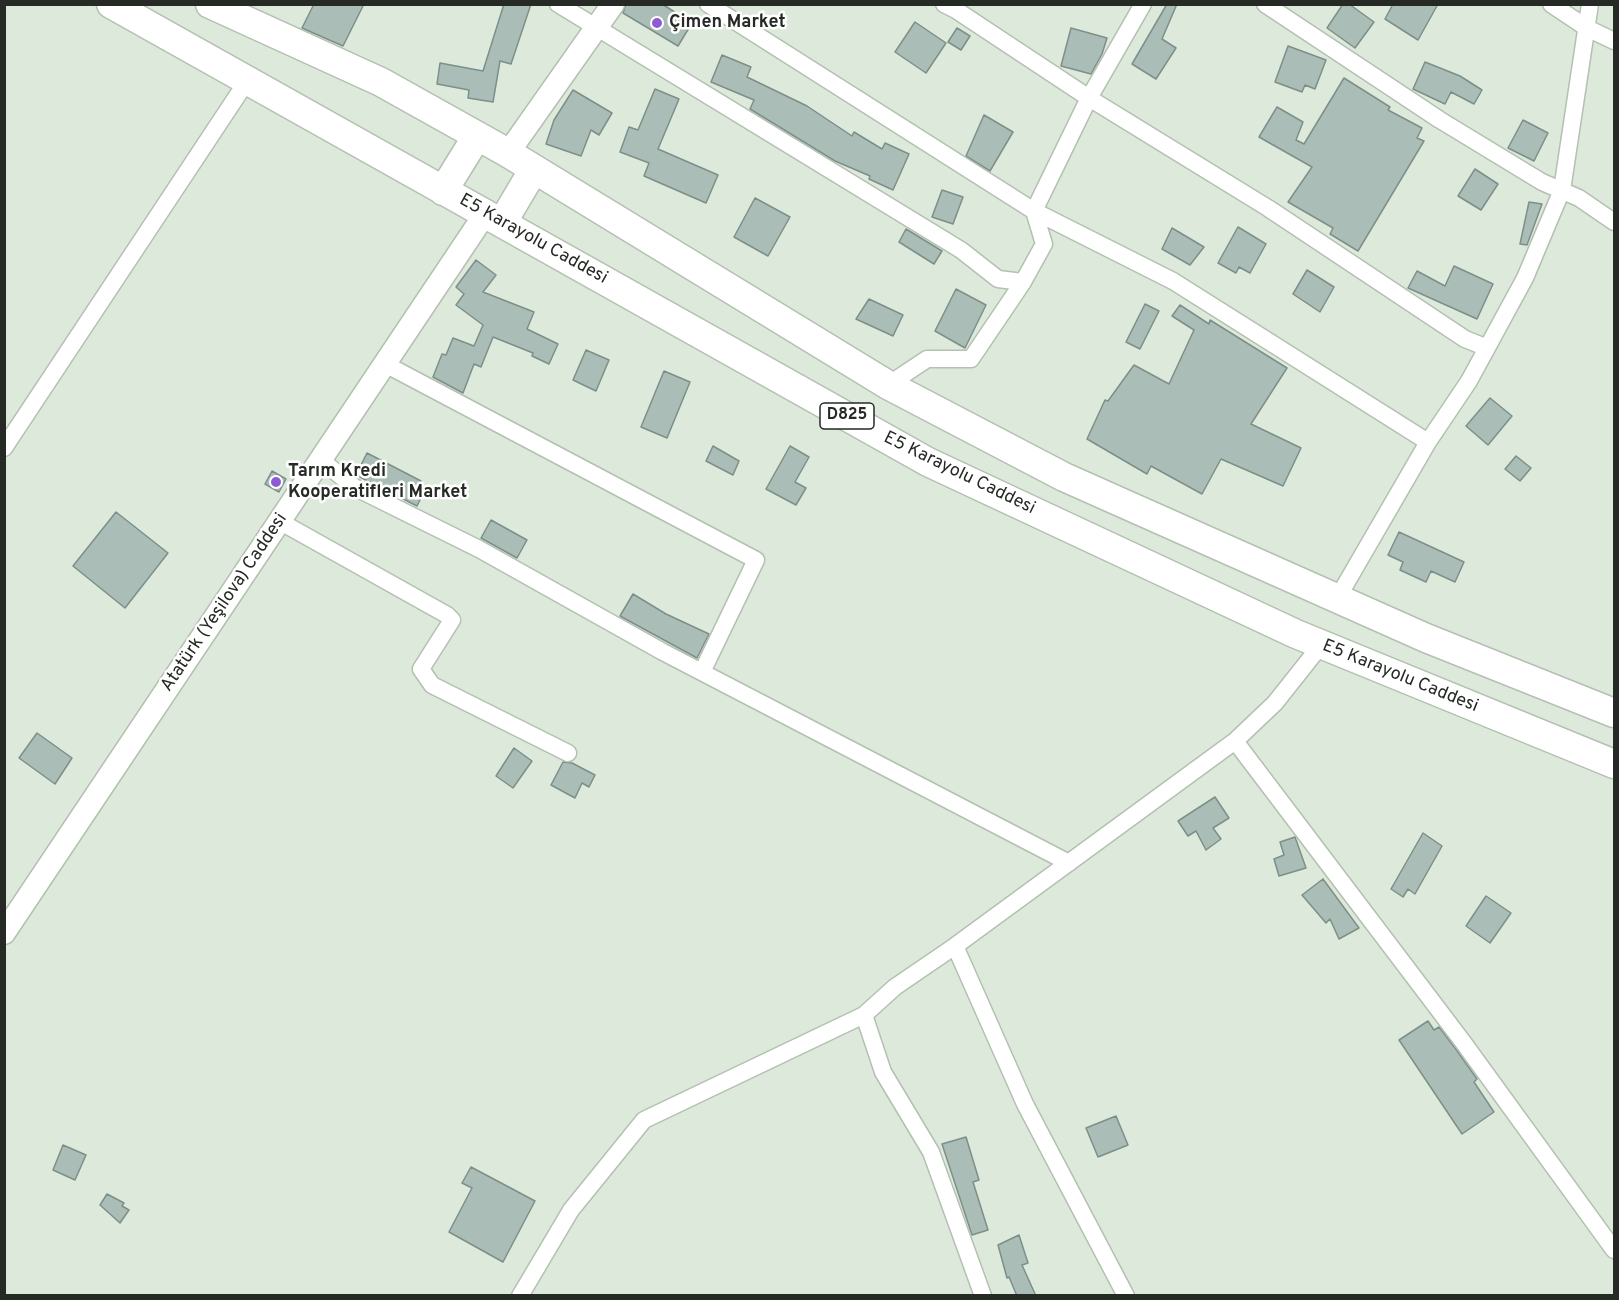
<!DOCTYPE html>
<html>
<head>
<meta charset="utf-8">
<style>
  body { margin:0 }
  #map { position:relative; width:1619px; height:1300px; overflow:hidden; background:#ddeadb; font-family:Overpass,sans-serif }
  canvas { display:block }
  .frame { position:absolute; inset:0; border:6px solid #252a24; pointer-events:none }
</style>
</head>
<body>
<div id="map">
<canvas width="1619" height="1300"></canvas>
<div class="frame"></div>
</div>
<script>
const g = document.querySelector('canvas').getContext('2d');
g.lineJoin = 'round';
function paint(path, color) {
  g.fillStyle = color;
  g.fill(path, 'evenodd');
}
function poly(rows) {
  const path = new Path2D();
  for (const r of rows) {
    path.moveTo(r[0], r[1]);
    for (let i = 2; i < r.length; i += 2) path.lineTo(r[i], r[i + 1]);
  }
  return path;
}
function stroke(path, color, width, dash) {
  g.strokeStyle = color;
  g.lineWidth = width;
  g.lineCap = dash ? 'butt' : 'round';
  g.setLineDash(dash || []);
  g.stroke(path);
}
function drawText(font, color, halo, rows, align = 'center') {
  g.font = font + ' Overpass,sans-serif';
  g.lineWidth = 5;
  g.setLineDash([]);
  g.textBaseline = 'middle';
  g.strokeStyle = halo;
  g.fillStyle = color;
  for (const [text, x, y, turn = 0] of rows) {
    g.save();
    g.translate(x, y);
    g.rotate((+turn || 0) * Math.PI / 180);
    g.textAlign = isNaN(turn) ? turn : align;
    if (halo) g.strokeText(text, 0, 0);
    g.fillText(text, 0, 0);
    g.restore();
  }
}
const building = poly([
  [314,4,364,4,343,46,302,28,314,4],
  [504,4,531,4,511,64,500,61,493,102,468,98,469,90,437,84,440,63,483,71,504,4],
  [626,4,662,4,692,23,678,46,623,13,626,4],
  [1167,4,1177,4,1162,39,1176,48,1156,79,1132,64,1167,4],
  [1343,4,1349,4,1374,22,1355,48,1327,28,1343,4],
  [1393,4,1438,4,1418,40,1385,19,1393,4],
  [915,22,946,43,926,73,895,52,915,22],
  [957,28,970,36,961,50,948,42,957,28],
  [1071,28,1107,38,1102,54,1091,74,1061,66,1071,28],
  [1288,46,1326,60,1315,89,1305,85,1302,92,1275,82,1288,46],
  [722,55,751,67,747,77,807,106,852,136,854,132,882,149,885,143,909,154,893,190,869,179,870,176,835,161,750,109,754,100,711,82,722,55],
  [1425,62,1460,76,1482,90,1474,104,1451,92,1445,104,1413,89,1425,62],
  [1344,78,1390,107,1388,110,1422,128,1417,138,1424,141,1358,251,1330,234,1333,228,1288,202,1312,167,1259,137,1277,107,1303,122,1296,140,1304,144,1344,78],
  [655,89,679,99,658,149,718,175,706,203,644,176,649,163,620,152,629,127,638,130,655,89],
  [573,90,612,113,599,135,591,130,581,156,546,144,554,120,573,90],
  [984,115,1013,132,990,171,966,156,984,115],
  [1523,120,1548,133,1534,161,1508,148,1523,120],
  [1475,169,1498,184,1481,210,1458,196,1475,169],
  [942,190,963,197,953,224,932,217,942,190],
  [755,198,790,217,768,256,734,237,755,198],
  [1529,202,1542,204,1527,245,1520,244,1529,202],
  [1238,227,1266,244,1250,273,1239,267,1236,273,1218,263,1238,227],
  [1172,228,1204,247,1190,265,1162,249,1172,228],
  [906,229,942,251,934,264,899,242,906,229],
  [476,260,496,275,483,292,534,312,527,329,558,344,549,364,532,356,533,353,493,337,481,367,474,364,463,393,433,377,442,354,446,355,453,338,474,346,483,325,456,305,464,294,456,287,476,260],
  [1454,266,1493,284,1477,319,1408,288,1417,271,1445,286,1454,266],
  [1307,270,1334,287,1320,312,1293,294,1307,270],
  [956,289,986,305,965,348,935,331,956,289],
  [869,299,903,315,893,336,856,319,869,299],
  [1145,304,1159,311,1140,349,1126,342,1145,304],
  [1180,305,1209,324,1210,320,1287,368,1251,424,1301,448,1283,486,1221,459,1202,494,1151,466,1147,474,1087,439,1105,400,1108,401,1134,365,1169,384,1194,330,1172,316,1180,305],
  [586,350,609,360,596,391,573,380,586,350],
  [664,371,690,382,667,438,641,427,664,371],
  [1490,398,1512,416,1488,445,1466,426,1490,398],
  [713,446,739,461,733,475,706,461,713,446],
  [790,446,809,457,795,482,806,488,796,505,766,489,790,446],
  [367,453,421,481,415,493,422,496,417,506,356,475,367,453],
  [1516,456,1531,468,1520,481,1505,469,1516,456],
  [272,471,286,479,279,492,265,484,272,471],
  [116,512,168,553,125,608,73,566,116,512],
  [491,520,527,540,517,558,481,538,491,520],
  [1399,532,1464,562,1455,582,1431,571,1426,582,1400,570,1403,562,1388,555,1399,532],
  [633,594,666,614,709,634,697,658,620,616,633,594],
  [37,733,72,758,55,784,19,758,37,733],
  [514,748,532,761,513,788,496,776,514,748],
  [563,762,572,763,595,775,589,787,582,783,575,798,551,785,563,762],
  [1215,797,1229,818,1213,828,1221,839,1206,850,1196,831,1188,836,1178,821,1215,797],
  [1423,833,1442,846,1415,894,1408,889,1403,897,1391,889,1423,833],
  [1295,837,1306,868,1279,876,1274,859,1284,855,1280,842,1295,837],
  [1323,879,1359,928,1339,939,1330,919,1326,923,1302,895,1323,879],
  [1486,896,1511,913,1490,943,1466,926,1486,896],
  [1428,1021,1434,1030,1439,1027,1455,1048,1477,1079,1474,1082,1494,1112,1462,1134,1399,1040,1428,1021],
  [1116,1116,1128,1145,1098,1157,1086,1128,1116,1116],
  [966,1137,979,1180,973,1182,988,1230,972,1235,942,1144,966,1137],
  [63,1145,86,1155,75,1180,53,1170,63,1145],
  [471,1167,535,1201,503,1262,449,1232,472,1188,462,1183,471,1167],
  [107,1194,124,1203,122,1206,129,1210,120,1223,100,1205,107,1194],
  [1019,1235,1028,1263,1022,1265,1036,1296,1017,1296,1009,1277,1007,1278,998,1245,1019,1235]
]);
const street = poly([
  [558,4,961,250,998,279,1023,282,1044,244,1034,211,1089,98,1143,4],
  [708,4,1034,211,1173,281,1428,442],
  [944,4,956,10,1089,98,1268,208,1465,339,1485,347],
  [1265,4,1440,120,1542,182,1579,198,1614,222],
  [1551,4,1587,28,1614,41],
  [385,364,756,560,702,672],
  [888,385,927,359,971,359,1023,282],
  [4,448,247,81],
  [321,460,354,487,479,549,663,652,1069,863],
  [279,521,447,615,452,620,421,669,432,685,568,753],
  [1337,599,1428,442,1469,381,1525,278,1562,190,1590,4],
  [1235,741,1463,1042,1614,1250],
  [955,946,1025,1104,1126,1296],
  [864,1015,883,1072,931,1152,983,1296],
  [520,1296,571,1210,644,1120,864,1015,895,987,955,946,1235,741,1275,703,1321,645]
]);
const secondary = poly([
  [508,153,613,4],
  [4,933,485,214]
]);
const highway = poly([
  [111,4,928,462,1296,634,1614,764],
  [210,4,381,82,508,153,888,385,1064,477,1426,638,1614,713],
  [443,191,477,136],
  [502,223,534,169]
]);
const markers = [
  [657,23,6,"#8d5cd5"],
  [276,482,6,"#8d5cd5"]
];
const shields = [
  [847,416,54]
];
const shieldNames = [
  ["D825",847,416]
];
const poiNames = [
  ["Çimen Market",669,23],
  ["Tarım Kredi",288,472],
  ["Kooperatifleri Market",288,493]
];
const streetNames = [
  ["E5 Karayolu Caddesi",533,240,29],
  ["E5 Karayolu Caddesi",959,474,26],
  ["Atatürk (Yeşilova) Caddesi",225,603,-56],
  ["E5 Karayolu Caddesi",1400,677,22]
];
paint(building, '#aabeb7');
stroke(building, '#7c8f88', 1.5);
stroke(street, '#b4c0b1', 19);
stroke(secondary, '#b4c0b1', 25);
stroke(highway, '#b4c0b1', 31);
stroke(street, '#fff', 16);
stroke(secondary, '#fff', 22);
stroke(highway, '#fff', 28);
for (const [x, y, r, color] of markers) {
  const dot = new Path2D();
  dot.arc(x, y, r, 0, 2 * Math.PI);
  g.fillStyle = color;
  g.fill(dot);
  stroke(dot, '#fff', 2);
}
for (const [x, y, w] of shields) {
  const box = new Path2D();
  box.roundRect(x - w / 2, y - 13, w, 26, 4.5);
  g.fillStyle = '#fff';
  g.fill(box);
  stroke(box, '#252a24', 1.5);
}
drawText('bold 16px', '#252a24', null, shieldNames);
drawText('bold 18px', '#252a24', '#fff', poiNames, 'left');
drawText('18px', '#252a24', '#fff', streetNames);
</script>
</body>
</html>
